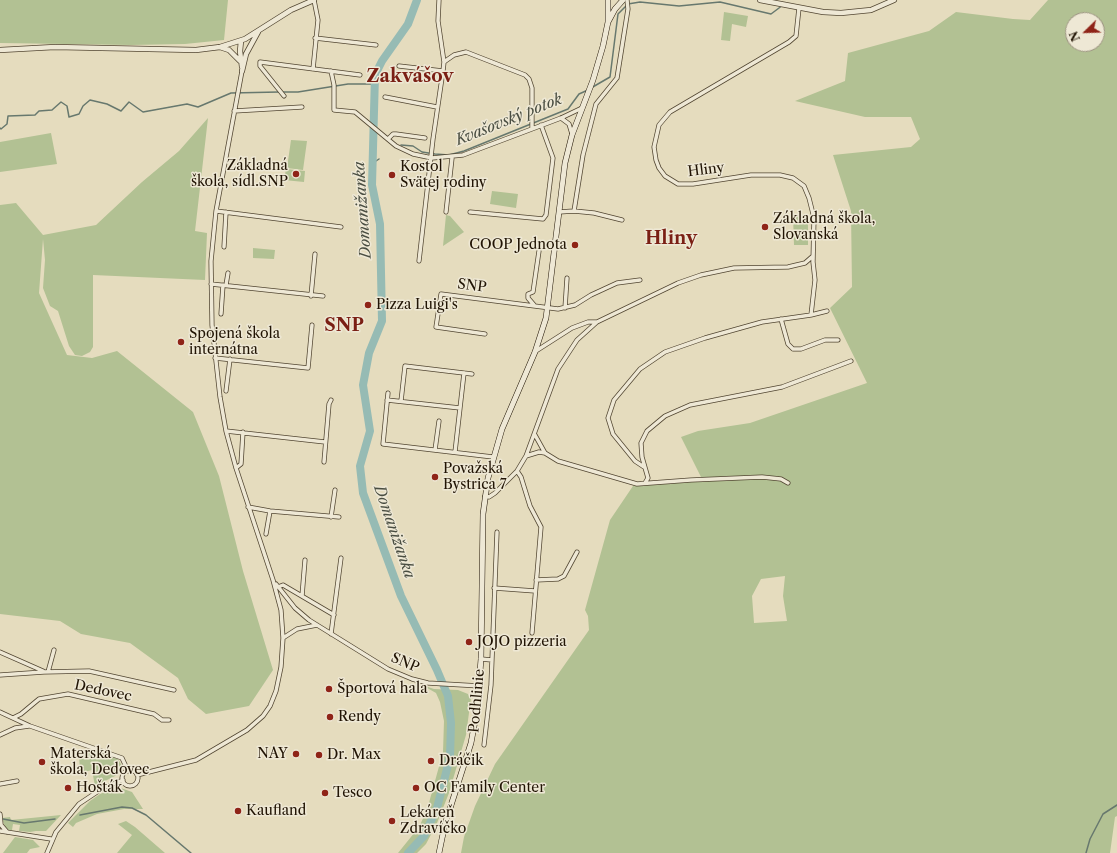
<!DOCTYPE html>
<html>
<head>
<meta charset="utf-8">
<style>
  body { margin:0 }
  #map { position:relative; width:1117px; height:853px; overflow:hidden; background:#e5dcbe; font-family:"Libre Caslon Text",serif }
  canvas { display:block }
  .north { position:absolute; left:1065px; top:12px; width:40px; height:40px; box-sizing:border-box; background:#eee8d5; border:1px solid #9c9381; border-radius:50%; rotate:247deg; font-size:11px; font-weight:700; line-height:16px; text-align:center; color:#211404 }
  .north::after { content:''; display:block; margin:auto; width:14px; height:18px; background:#8f2418; clip-path:polygon(50% 0,100% 100%,50% 72%,0 100%) }
</style>
</head>
<body>
<div id="map">
<canvas width="1117" height="853"></canvas>
<div class="north">N</div>
</div>
<script>
const g = document.querySelector('canvas').getContext('2d');
g.lineJoin = 'round';
function paint(path, color) {
  g.fillStyle = color;
  g.fill(path, 'evenodd');
}
function poly(rows) {
  const path = new Path2D();
  for (const r of rows) {
    if (r.length === 3) {
      path.moveTo(r[0] + r[2], r[1]);
      path.arc(r[0], r[1], r[2], 0, 2 * Math.PI);
      continue;
    }
    path.moveTo(r[0], r[1]);
    for (let i = 2; i < r.length; i += 2) path.lineTo(r[i], r[i + 1]);
  }
  return path;
}
function stroke(path, color, width, dash) {
  g.strokeStyle = color;
  g.lineWidth = width;
  g.lineCap = dash ? 'butt' : 'round';
  g.setLineDash(dash || []);
  g.stroke(path);
}
function drawText(font, color, halo, rows, align = 'center') {
  g.font = font + ' "Libre Caslon Text",serif';
  g.lineWidth = 3;
  g.setLineDash([]);
  g.textBaseline = 'middle';
  g.strokeStyle = halo;
  g.fillStyle = color;
  for (const [text, x, y, turn = 0] of rows) {
    g.save();
    g.translate(x, y);
    g.rotate((+turn || 0) * Math.PI / 180);
    g.textAlign = isNaN(turn) ? turn : align;
    if (halo) g.strokeText(text, 0, 0);
    g.fillText(text, 0, 0);
    g.restore();
  }
}
const green = poly([
  [0,0,228,0,224,40,185,44,131,45,0,43],
  [1048,0,1117,0,1117,816,1115,817,1110,853,461,853,464,837,475,806,495,764,589,630,588,616,585,610,610,520,633,486,702,479,681,437,698,431,750,423,867,383,830,308,852,287,851,211,833,155,911,147,920,139,911,117,865,117,795,101,845,81,848,53,929,31,956,12,1013,19,1030,20],
  [1073,20,1097,20,1097,44,1073,44],
  [785,576,783,596,787,621,754,623,752,596,761,579],
  [724,12,748,16,746,27,732,24,730,41,721,40],
  [208,118,195,231,207,233,205,280,93,275,93,347,90,352,82,356,75,355,69,346,58,311,50,306,43,288,45,260,43,239,39,293,67,355,92,358,117,351,193,412,219,476,243,571,273,670,249,706,206,714,188,699,178,678,130,643,81,634,60,621,0,614,0,205,16,203,43,235,96,225,142,182,179,151],
  [51,133,57,164,0,172,0,142],
  [291,140,307,141,303,170,287,168],
  [286,169,305,171,304,182,284,180],
  [492,191,518,194,516,208,490,204],
  [446,215,450,216,464,232,443,246],
  [808,215,808,245,794,245,793,216],
  [253,248,275,250,274,259,253,258],
  [422,685,434,689,458,690,468,694,471,698,466,735,449,793,437,823,426,844,417,853,398,853,419,827,427,810,443,752,444,721,440,702,436,693],
  [92,751,118,759,122,766,121,767,119,774,95,786,92,770,80,773,79,754],
  [118,787,132,792,143,809,124,809,97,814,76,823,73,827,68,823,90,801,100,794],
  [61,815,46,831,36,831,30,832,19,831,20,825,13,824,12,830,6,830,2,818,10,817,11,820],
  [126,821,135,827,165,853,117,853,132,835,118,824],
  [15,837,33,840,40,847,30,849,27,853,3,853]
]);
const stream = poly([
  [591,88,610,77,618,14,628,4,640,2,679,6,720,2,771,14,783,5],
  [282,92,298,92,348,84,375,84],
  [0,128,1,129,7,124,8,116,35,115,39,111,52,110,61,102,67,106,69,117,79,114,83,106,90,100,107,104,121,111,129,102,143,112,187,104,198,107,231,93,279,92],
  [401,145,413,146,422,152,435,154,449,155,464,151,568,109,579,94,588,90],
  [373,163,379,159],
  [80,815,122,807,132,808,146,815,191,853],
  [3,819,24,823,55,819],
  [1086,853,1090,839,1103,814,1117,805]
]);
const river = poly([
  [408,853,424,836,437,808,450,757,451,723,448,696,437,670,401,596,363,493,360,466,370,431,363,385,369,353,382,321,380,224,372,185,375,75,382,61,408,24,417,0]
]);
const minor = poly([
  [315,38,376,45],
  [444,62,454,55,466,52,525,75,529,79,532,88,532,128],
  [399,66,443,71,444,62,438,21,439,0],
  [313,69,318,20,314,0],
  [331,71,334,85,334,110,355,112,396,146,413,154,432,158,463,155,561,118,582,108],
  [284,96,260,66,260,62,360,75],
  [385,97,437,107],
  [234,111,302,107],
  [561,118,569,124,572,134],
  [388,139,393,134,396,134,425,138],
  [216,211,341,227],
  [574,211,594,213,622,220],
  [446,212,452,158],
  [470,212,543,219,546,215,553,158,541,125],
  [559,212,574,211,583,155,596,104,617,78,628,9,627,0],
  [224,247,226,212],
  [419,261,433,139,443,71],
  [211,284,323,296],
  [226,285,228,273],
  [311,296,315,254],
  [534,305,528,298,528,294,533,292,539,251],
  [565,308,567,278],
  [221,314,223,285],
  [811,315,827,311],
  [781,319,788,344,793,349,801,349,825,340,838,340],
  [485,334,436,327,441,294,558,309,575,305,591,295,617,283,640,280],
  [536,351,572,328,588,322,597,322],
  [215,358,308,368,312,325],
  [226,391,230,359],
  [388,393,383,444,493,457],
  [387,400,460,408],
  [401,401,405,366,472,374],
  [226,431,325,442],
  [535,435,545,453],
  [435,450,439,421],
  [455,452,464,373],
  [526,456,558,369,577,340,597,322,678,283,701,275,734,268,788,267,805,263,813,256],
  [324,462,329,404,331,400],
  [644,467,635,461,613,434,608,418,614,400,640,369,665,352,705,338,762,322,811,315,815,280,813,262,814,218,809,198,804,186,793,178,780,175,751,175,693,184,678,184,665,176,659,168,656,160,654,147,659,125,670,112,789,42,796,36,799,8],
  [236,468,241,464,243,432],
  [517,471,521,477,530,506,541,527,532,633],
  [645,483,648,478,642,457,641,443,647,431,665,416,690,405,782,387,851,361],
  [485,496,489,497,495,493,517,471,526,456,539,452,545,453,558,461,637,484,691,480,762,477,781,479,788,483],
  [248,507,270,511,339,517],
  [331,517,335,490],
  [266,534,270,511],
  [536,580,558,579,564,576,577,552],
  [276,584,295,608,309,620,388,669,412,679,428,683,480,686],
  [278,587,283,585,334,615],
  [494,588,535,591],
  [302,596,305,560],
  [331,634,341,558],
  [283,638,297,629,317,625],
  [0,652,43,671],
  [481,659,492,660],
  [48,672,54,650],
  [0,675,44,672,89,671,174,690],
  [0,712,30,726,122,758,128,771],
  [13,718,21,714,39,699,68,694,154,714,162,720,169,720],
  [0,735,15,728,29,726],
  [484,745,491,685,497,532],
  [130,778,8],
  [137,775,196,760,247,730,263,716,270,706,276,691,281,667,283,638,281,610,273,580,236,468,226,431,220,397,212,325,211,261,216,211,242,71],
  [0,784,17,781],
  [0,814,1,825,7,832],
  [0,831,51,839],
  [47,853,56,832,79,804,103,788,123,780]
]);
const tertiary = poly([
  [760,0,823,12,841,13,871,10,894,0],
  [241,41,240,51,242,67],
  [220,47,229,50,240,61],
  [0,50,55,47,196,50,220,47,245,39,291,10,314,0],
  [242,71,246,54,258,32]
]);
const secondary = poly([
  [608,22,615,9,623,0],
  [439,853,445,824,471,743,477,710,481,659,483,514,488,478,502,429,535,352,546,318,565,163,572,135,593,80,603,46,608,22,608,0]
]);
const markers = [
  [296,174,4,"#8f2418"],
  [392,175,4,"#8f2418"],
  [765,227,4,"#8f2418"],
  [575,245,4,"#8f2418"],
  [368,305,4,"#8f2418"],
  [181,342,4,"#8f2418"],
  [435,477,4,"#8f2418"],
  [469,642,4,"#8f2418"],
  [329,689,4,"#8f2418"],
  [330,717,4,"#8f2418"],
  [296,754,4,"#8f2418"],
  [319,755,4,"#8f2418"],
  [431,761,4,"#8f2418"],
  [42,762,4,"#8f2418"],
  [68,788,4,"#8f2418"],
  [416,788,4,"#8f2418"],
  [325,793,4,"#8f2418"],
  [238,811,4,"#8f2418"],
  [392,821,4,"#8f2418"]
];
const poiNames = [
  ["Základná",288,166,"right"],
  ["škola, sídl.SNP",288,182,"right"],
  ["Kostol",400,167],
  ["Svätej rodiny",400,183],
  ["Základná škola,",773,219],
  ["Slovanská",773,235],
  ["COOP Jednota",567,245,"right"],
  ["Pizza Luigi's",376,305],
  ["Spojená škola",189,334],
  ["internátna",189,350],
  ["Považská",443,469],
  ["Bystrica 7",443,485],
  ["JOJO pizzeria",477,642],
  ["Športová hala",337,689],
  ["Rendy",338,717],
  ["Materská",50,754],
  ["škola, Dedovec",50,770],
  ["NAY",288,754,"right"],
  ["Dr. Max",327,755],
  ["Dráčik",439,761],
  ["Hošták",76,788],
  ["OC Family Center",424,788],
  ["Tesco",333,793],
  ["Kaufland",246,811],
  ["Lekáreň",400,813],
  ["Zdravíčko",400,829]
];
const streetNames = [
  ["Hliny",706,170,-7],
  ["SNP",472,286,7],
  ["SNP",405,663,23],
  ["Dedovec",103,691,12],
  ["Podhlinie",477,701,-85]
];
const waterNames = [
  ["Kvašovský potok",509,120,-22],
  ["Domanižanka",363,210,-94],
  ["Domanižanka",394,532,71]
];
const districtNames = [
  ["Zakvášov",410,77],
  ["Hliny",671,239],
  ["SNP",344,326]
];
paint(green, '#b2c193');
stroke(stream, '#67786e', 1.5);
stroke(river, '#96bbb4', 8);
stroke(minor, '#524632', 5);
stroke(tertiary, '#524632', 6);
stroke(secondary, '#211404', 6);
stroke(minor, '#eee8d5', 3.5);
stroke(tertiary, '#eee8d5', 4.5);
stroke(secondary, '#eee8d5', 5);
for (const [x, y, r, color] of markers) {
  const dot = new Path2D();
  dot.arc(x, y, r, 0, 2 * Math.PI);
  g.fillStyle = color;
  g.fill(dot);
  stroke(dot, '#eee8d5', 1.5);
}
drawText('14px', '#211404', '#eee8d5', poiNames, 'left');
drawText('14px', '#211404', '#eee8d5', streetNames);
drawText('italic 15px', '#4a4e42', '#eee8d5', waterNames);
drawText('bold 18px', '#7a1f14', '#eee8d5', districtNames);
</script>
</body>
</html>
